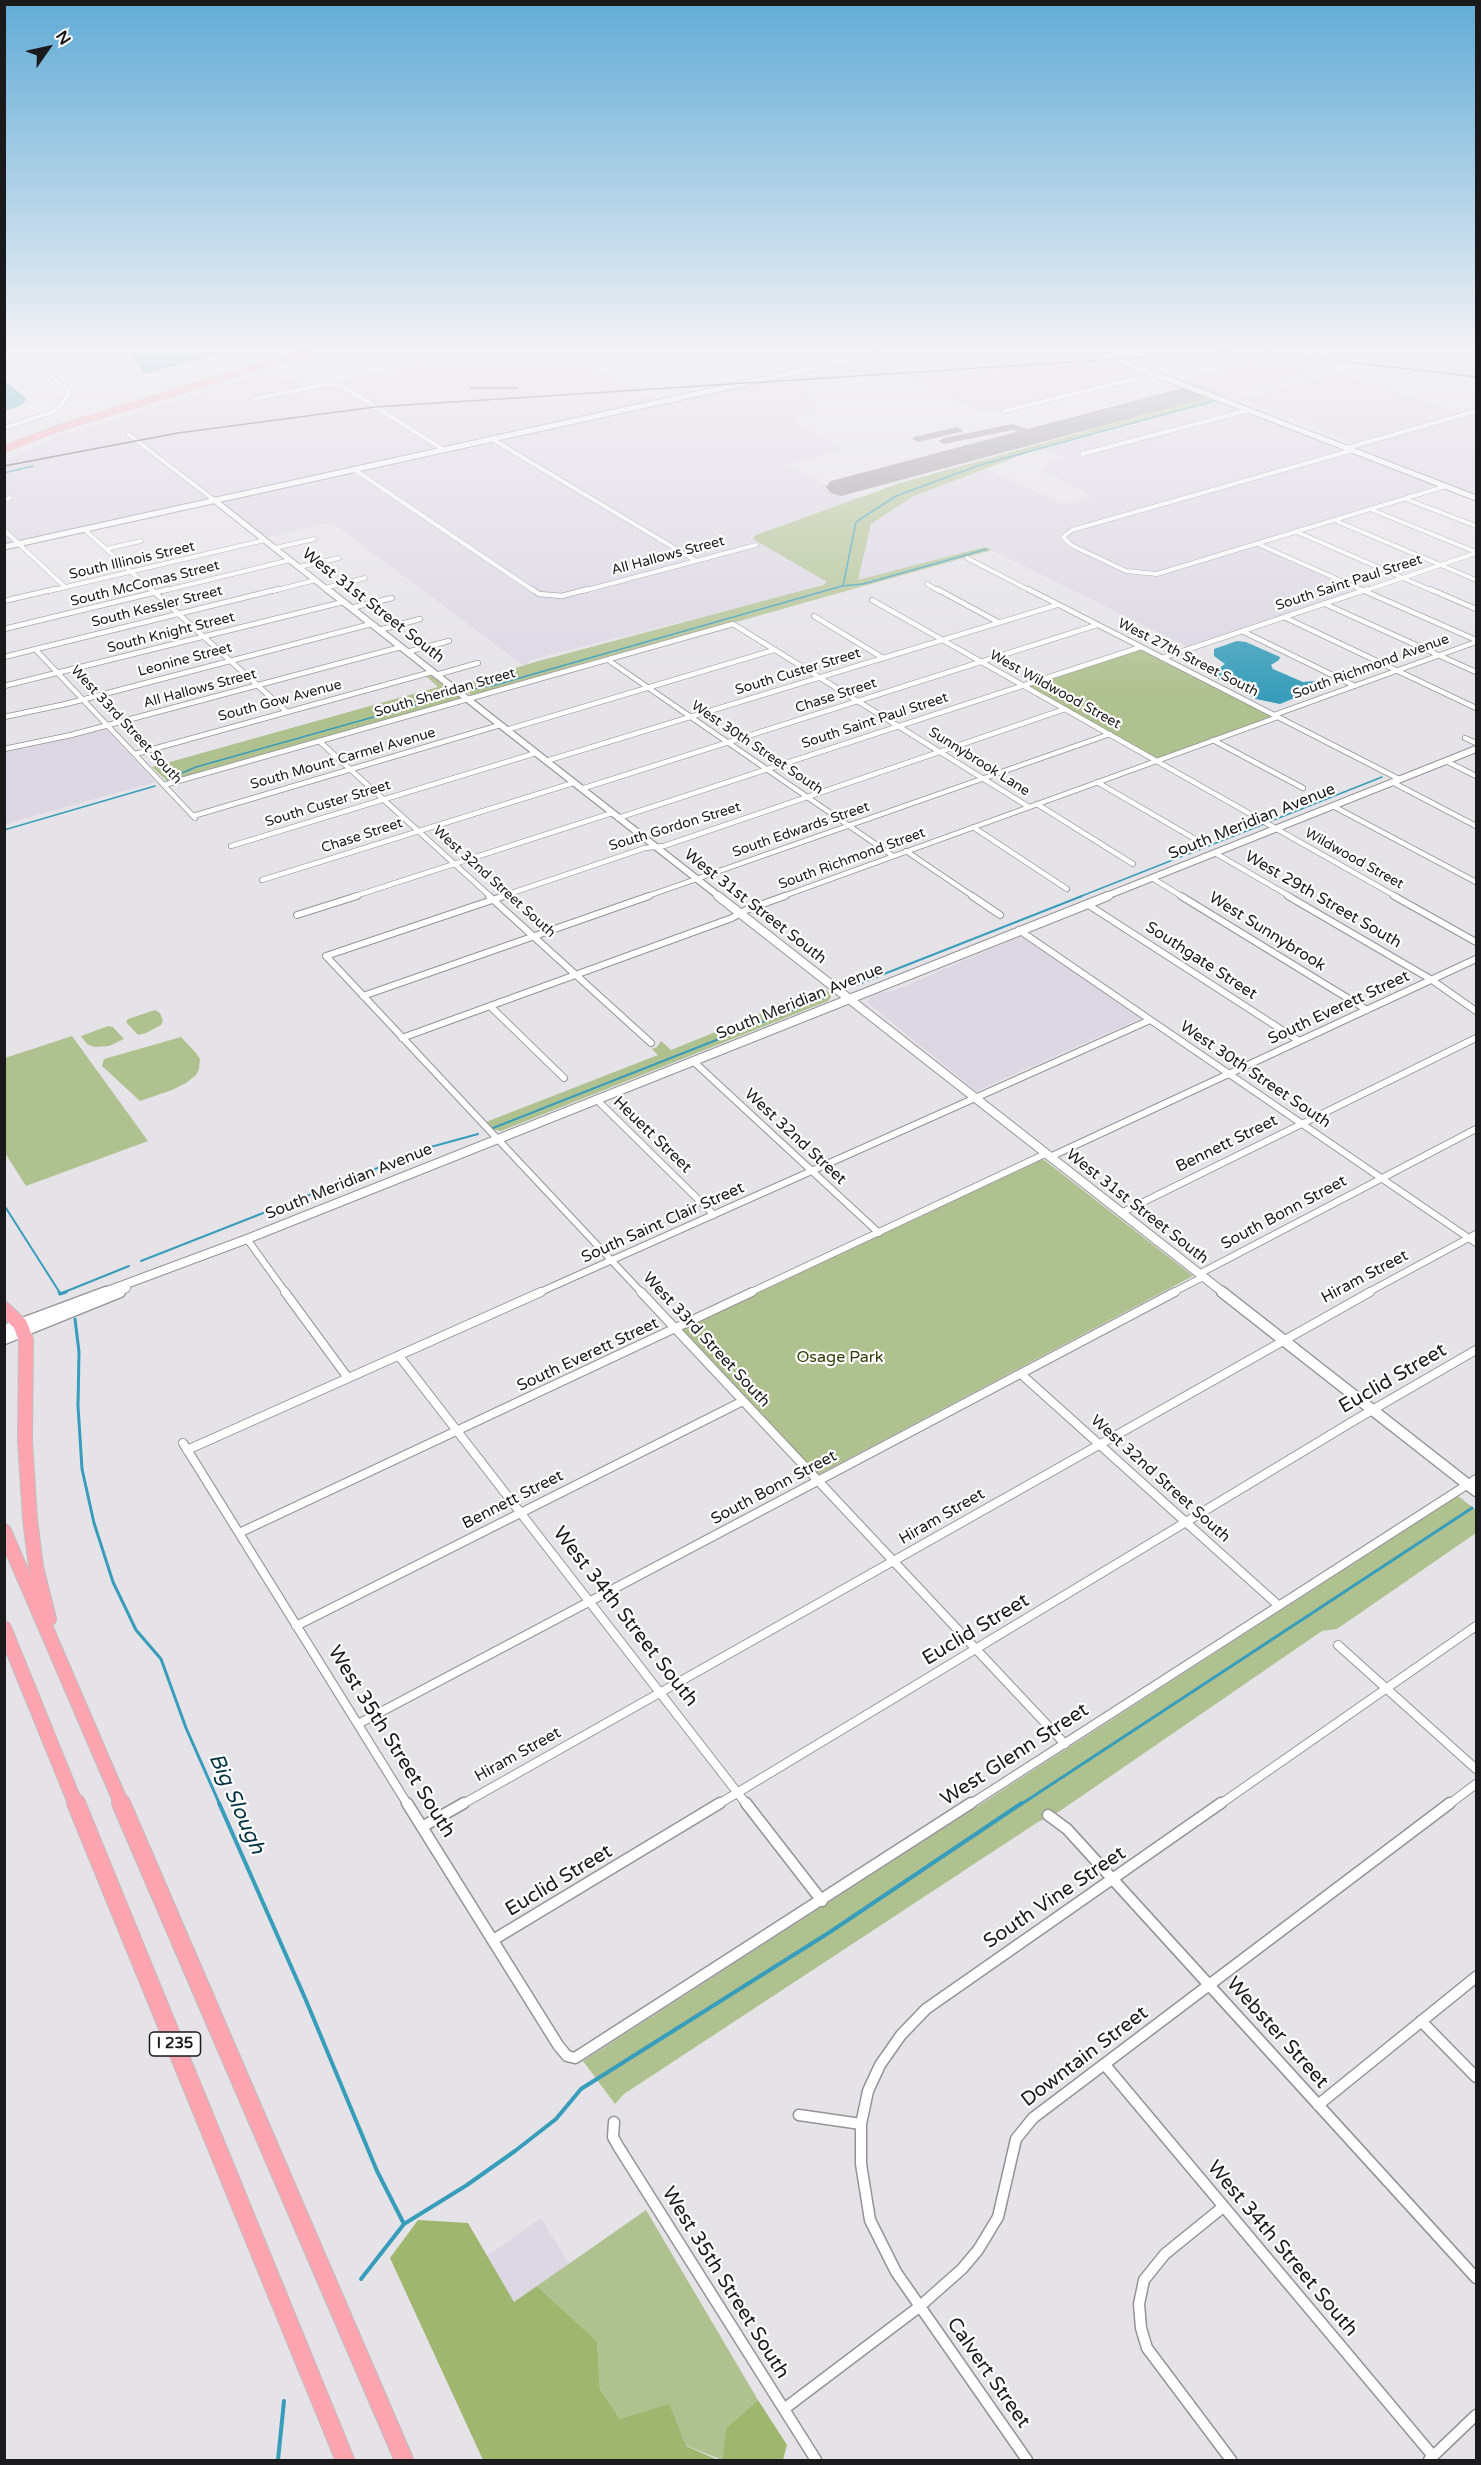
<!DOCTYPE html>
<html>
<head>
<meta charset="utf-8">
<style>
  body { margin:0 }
  #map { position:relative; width:1481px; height:2465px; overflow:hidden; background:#e5e3e8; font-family:"Varela Round",sans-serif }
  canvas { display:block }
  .frame { position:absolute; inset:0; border:6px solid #1a191b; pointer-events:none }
  .north { position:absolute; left:18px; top:18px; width:60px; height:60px; -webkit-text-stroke:4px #fff; paint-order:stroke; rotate:56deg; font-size:16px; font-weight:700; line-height:24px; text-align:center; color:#1a191b }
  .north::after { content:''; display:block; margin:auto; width:21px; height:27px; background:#1a191b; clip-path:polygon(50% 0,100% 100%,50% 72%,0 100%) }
</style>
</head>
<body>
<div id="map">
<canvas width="1481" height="2465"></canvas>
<div class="frame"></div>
<div class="north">N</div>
</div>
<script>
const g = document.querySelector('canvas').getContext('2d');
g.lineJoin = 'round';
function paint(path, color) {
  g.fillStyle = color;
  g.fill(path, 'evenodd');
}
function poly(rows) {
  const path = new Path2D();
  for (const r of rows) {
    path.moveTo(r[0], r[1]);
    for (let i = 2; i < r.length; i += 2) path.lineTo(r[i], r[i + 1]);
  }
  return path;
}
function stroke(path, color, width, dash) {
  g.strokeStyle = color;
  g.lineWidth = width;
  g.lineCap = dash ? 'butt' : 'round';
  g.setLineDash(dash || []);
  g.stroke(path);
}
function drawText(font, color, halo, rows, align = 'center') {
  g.font = font + ' "Varela Round",sans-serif';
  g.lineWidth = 4.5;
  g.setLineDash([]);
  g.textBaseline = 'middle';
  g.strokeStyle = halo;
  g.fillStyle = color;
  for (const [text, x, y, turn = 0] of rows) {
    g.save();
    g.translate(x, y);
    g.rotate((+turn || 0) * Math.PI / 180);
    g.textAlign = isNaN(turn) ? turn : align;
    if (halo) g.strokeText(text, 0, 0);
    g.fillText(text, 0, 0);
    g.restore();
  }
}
const built = poly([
  [407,352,563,352,660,402,745,383,801,382,817,409,793,420,843,450,787,465,856,499,757,535,753,539,828,582,789,595,529,660,526,667,331,522,267,537,214,501,5,547,4,461,58,436,258,375,327,384,425,362],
  [886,352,985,352,1009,362,835,374,820,367],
  [1298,352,1476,352,1476,375],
  [1277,355,1345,363,1221,399,1174,382],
  [1119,361,1155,374,1004,411,982,411,899,374],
  [1340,373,1437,407,1442,406,1460,413,1354,443,1240,399],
  [1224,401,1347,448,1476,412,1476,498,1446,486,1259,544,1364,590,1190,648,985,547,858,581,871,524,912,497,987,469,1063,504,1092,496,1045,471,1049,462,1065,457,1043,449],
  [106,729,155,782,5,824,5,751],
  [1021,936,1141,1018,976,1091,867,1002,872,996,879,993,896,990],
  [541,2218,569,2264,514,2303,487,2256]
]);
const green = poly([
  [1209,397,1221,401,1037,449,912,497,871,524,858,580,985,547,992,550,473,696,458,686,535,662,823,585,827,582,753,539,756,535,900,483],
  [1141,647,1278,717,1157,761,1023,685],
  [425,675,431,676,459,697,458,700,168,782,152,767,438,687],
  [824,988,830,993,831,997,828,1001,501,1131,494,1130,486,1122,658,1055,652,1049,657,1047,661,1041,671,1050],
  [155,1010,160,1013,163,1021,161,1025,146,1033,138,1035,126,1022,128,1019],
  [108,1026,113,1027,124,1039,109,1046,94,1047,87,1044,81,1036],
  [72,1036,148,1141,26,1186,5,1153,5,1058],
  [181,1037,196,1053,200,1059,199,1069,196,1075,186,1083,172,1090,140,1101,102,1066,104,1059],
  [1043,1159,1193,1276,818,1475,681,1329],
  [1458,1496,1476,1510,1476,1533,1337,1629,1322,1631,1057,1813,1038,1822,624,2094,615,2104,583,2061],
  [646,2210,758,2400,726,2428,722,2460,620,2419,600,2389,597,2341,537,2286]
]);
const forest = poly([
  [418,2220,468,2223,514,2302,537,2286,597,2341,600,2389,620,2419,669,2404,686,2446,718,2460,483,2460,390,2258],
  [758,2400,787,2445,783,2460,722,2460,726,2428]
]);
const water = poly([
  [132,352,229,352,144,374,131,357],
  [5,381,27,399,21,405,5,411],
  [1237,641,1246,642,1280,657,1279,660,1271,665,1273,669,1303,682,1324,680,1329,684,1280,704,1256,699,1213,676,1212,673,1225,664,1214,656,1214,649]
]);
const streamFar3 = poly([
  [4,473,33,466],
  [843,586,856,522,896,496,980,465,1213,401],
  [473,689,495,685,842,586,863,584,987,549],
  [168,779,196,767,448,696],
  [1271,821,1382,777],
  [4,830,155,786],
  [1079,897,1264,824]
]);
const streamFar2 = poly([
  [856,985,1082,896],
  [493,1128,823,998],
  [427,1148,478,1134],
  [4,1205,60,1293],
  [141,1261,393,1162],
  [62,1293,129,1266]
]);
const streamFar1 = poly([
  [59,1292,60,1294,66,1292],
  [75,1319,79,1352,78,1406,82,1469,94,1523,113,1582,136,1630,161,1659,186,1728,220,1805],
  [1020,1805,1472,1508]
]);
const stream = poly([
  [219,1803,305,1998,377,2171,404,2224,361,2279],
  [404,2224,467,2185,515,2151,556,2119,581,2089,830,1932,1022,1803],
  [278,2460,284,2401]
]);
const taxiway = poly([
  [1012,424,1044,435,1038,438,1012,430,944,444,938,441,944,438,1012,424],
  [957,427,963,430,961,432,918,442,912,439,914,437,957,427]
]);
const runway = poly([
  [1194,385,1203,387,1207,393,1203,399,841,496,831,493,826,487,831,481,1194,385]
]);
const streetFar4 = poly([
  [4,365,40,368,67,389,69,394,60,407,53,412,4,428],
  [255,399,327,384,341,385,444,450],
  [1004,411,1155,374],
  [128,434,214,500],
  [492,439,696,561],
  [1347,448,1476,411],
  [1353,450,1072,530,1063,537,1071,545,1126,571,1157,574,1446,486],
  [1082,454,1249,410],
  [355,470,534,591],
  [1406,499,1476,526],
  [4,500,10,498],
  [1370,509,1476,552],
  [1334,520,1476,580],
  [84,529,152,591],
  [4,530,65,587],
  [1297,532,1433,591],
  [1258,544,1364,591],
  [275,548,314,539],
  [106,549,141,541],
  [967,558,1031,591],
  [299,567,339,558],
  [927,584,939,591],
  [325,588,365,578],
  [49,591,265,540],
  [163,591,290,560],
  [273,591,316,580],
  [583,591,756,545],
  [1364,591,1476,553]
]);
const streetFar3 = poly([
  [151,589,287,712],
  [532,589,539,594,562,596,588,589],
  [937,589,998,622],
  [1028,589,1399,779],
  [1360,589,1476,640],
  [1430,589,1476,609],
  [872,600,1397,897],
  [4,601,55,589],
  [1325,604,1476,672],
  [351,608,392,598],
  [814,616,883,658],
  [1284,617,1476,708],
  [4,629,169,589],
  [379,630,420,619],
  [1242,631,1355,686],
  [36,650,195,818],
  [407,652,449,641],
  [4,657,279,589],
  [1162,658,1368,589],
  [608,660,893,856],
  [436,675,478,663],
  [4,686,343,602],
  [1274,715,1476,642],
  [4,717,66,704,371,624],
  [506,730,774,650],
  [1465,738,1476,743],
  [1213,740,1303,788],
  [319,741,491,897],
  [4,749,71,735,401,647],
  [135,754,432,672],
  [546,761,1057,605],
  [1446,761,1476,776],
  [1097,782,1195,839],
  [1392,782,1476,826],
  [164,785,733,624,1029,807],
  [581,789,1097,625],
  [1037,804,1133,864],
  [1333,806,1476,882],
  [193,816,500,725],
  [618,818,1141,647],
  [973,827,1067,889],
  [231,846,536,753],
  [906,851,974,897],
  [1215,853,1291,897],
  [1152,878,1183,897],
  [262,880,573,783],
  [352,897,612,813],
  [500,897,645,848,664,846,1065,709],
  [645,897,1110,734],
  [781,897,1278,717]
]);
const streetFar2 = poly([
  [489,896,651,1043],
  [504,896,326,956,642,1293],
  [972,896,1000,915],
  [1181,896,1367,1010],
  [1288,896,1432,980,1476,1011],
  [1394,896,1476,942],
  [1087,904,1299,1041],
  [297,915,357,896],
  [1019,930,1476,1243],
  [363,996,649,896],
  [490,1006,564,1078],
  [402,1038,732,918,746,910,785,896],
  [693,1061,879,1233],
  [596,1099,714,1215],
  [1050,1157,1476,959],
  [1121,1213,1476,1038],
  [247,1239,286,1293],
  [1199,1274,1476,1129],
  [538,1293,1150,1020],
  [749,1293,1045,1154],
  [1172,1293,1203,1277],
  [1367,1293,1476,1234]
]);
const streetFar1 = poly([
  [285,1292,348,1378],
  [641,1292,1065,1744],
  [399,1356,747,1805],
  [1021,1374,1278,1605],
  [183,1443,408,1805],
  [187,1450,541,1292],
  [239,1533,752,1292],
  [296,1626,743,1401],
  [1338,1645,1476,1769],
  [358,1724,1175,1292],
  [461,1805,1370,1292],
  [717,1805,1355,1420,1476,1350],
  [969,1805,1476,1479],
  [1219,1805,1476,1626],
  [1448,1805,1476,1784]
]);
const street = poly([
  [407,1803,558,2045,567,2056,575,2058,971,1803],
  [746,1803,822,1901],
  [1048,1815,1067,1829,1476,2278],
  [422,1827,464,1803],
  [493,1940,720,1803],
  [1421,2021,1476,2077],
  [1105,2065,1433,2456],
  [1318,2105,1476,1977],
  [799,2115,861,2124],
  [614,2122,613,2137,618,2146,816,2460],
  [1223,2207,1165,2254,1144,2280,1139,2304,1141,2328,1147,2348,1231,2460],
  [784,2409,919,2307,962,2269,978,2250,998,2217,1016,2139,1033,2118,1450,1803],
  [1027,2460,896,2272,870,2220,861,2164,861,2124,868,2091,880,2065,901,2035,926,2009,1221,1803],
  [1429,2460,1476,2415]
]);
const secondaryFar3 = poly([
  [1098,352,1476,498],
  [214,500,329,591],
  [4,547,886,352]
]);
const secondaryFar2 = poly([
  [327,589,720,897],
  [1104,897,1476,749]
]);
const secondaryFar1 = poly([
  [718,896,1224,1293],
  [102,1293,247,1239,1108,896],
  [117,1293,126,1288]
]);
const secondary = poly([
  [1222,1292,1476,1491],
  [4,1330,106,1292],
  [4,1339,120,1292]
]);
const highwayFar2 = poly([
  [4,449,59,428,306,352]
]);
const highwayFar1 = poly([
  [4,1309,20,1324,26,1340,25,1441,30,1519,36,1567,49,1619],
  [4,1531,122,1805],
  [4,1628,76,1805]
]);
const highway = poly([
  [76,1803,345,2460],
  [121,1803,404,2460]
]);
const rail = poly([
  [1263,352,1476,377],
  [470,388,518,388],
  [4,466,178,433,375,407,1228,352]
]);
const farStreetnames = [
  ["All Hallows Street",668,556,-15],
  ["South Illinois Street",132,561,-13],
  ["South Saint Paul Street",1349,583,-18],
  ["South McComas Street",145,584,-14],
  ["South Kessler Street",157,607,-14],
  ["South Knight Street",171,633,-14],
  ["West 27th Street South",1188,658,27],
  ["Leonine Street",185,660,-15],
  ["South Richmond Avenue",1371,667,-20],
  ["South Custer Street",798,672,-17],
  ["All Hallows Street",200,689,-15],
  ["West Wildwood Street",1055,690,29],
  ["South Sheridan Street",445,693,-16],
  ["Chase Street",836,696,-18],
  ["South Gow Avenue",280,701,-15],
  ["South Saint Paul Street",875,721,-18],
  ["West 33rd Street South",126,725,47],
  ["West 30th Street South",757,748,34],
  ["South Mount Carmel Avenue",343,759,-16],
  ["Sunnybrook Lane",979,762,32],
  ["South Custer Street",328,804,-17],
  ["South Gordon Street",675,827,-17],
  ["South Edwards Street",801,830,-19],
  ["Chase Street",362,836,-18],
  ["South Richmond Street",852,859,-20],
  ["Wildwood Street",1354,859,29],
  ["West 32nd Street South",494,882,42]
];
const shields = [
  [175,2044,51]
];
const shieldNames = [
  ["I 235",175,2044]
];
const streetNames = [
  ["West 31st Street South",373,606,38],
  ["South Meridian Avenue",1252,822,-22],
  ["West 29th Street South",1323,900,30],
  ["West 31st Street South",755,907,38],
  ["West Sunnybrook",1267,932,32],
  ["Southgate Street",1201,961,33],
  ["South Meridian Avenue",800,1002,-22],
  ["South Everett Street",1339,1008,-25],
  ["West 30th Street South",1255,1075,34],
  ["Heuett Street",652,1135,44],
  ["West 32nd Street",795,1137,43],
  ["Bennett Street",1227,1144,-26],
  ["South Meridian Avenue",349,1182,-22],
  ["West 31st Street South",1137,1207,38],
  ["South Bonn Street",1284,1213,-28],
  ["South Saint Clair Street",663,1223,-24],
  ["Hiram Street",1365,1277,-28],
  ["West 33rd Street South",706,1340,47],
  ["South Everett Street",588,1355,-25],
  ["West 32nd Street South",1160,1479,42],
  ["South Bonn Street",774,1488,-28],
  ["Bennett Street",513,1500,-27],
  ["Hiram Street",942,1517,-30],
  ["Hiram Street",518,1755,-29]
];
const parkNames = [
  ["Osage Park",840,1358]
];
const nearStreetnames = [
  ["Euclid Street",1393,1379,-30],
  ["West 34th Street South",625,1617,52],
  ["Euclid Street",976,1630,-31],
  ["West 35th Street South",391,1742,58],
  ["West Glenn Street",1015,1755,-33],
  ["Euclid Street",559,1881,-31],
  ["South Vine Street",1055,1898,-34],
  ["Webster Street",1277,2033,48],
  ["Downtain Street",1085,2057,-37],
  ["West 34th Street South",1282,2249,50],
  ["West 35th Street South",725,2283,58],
  ["Calvert Street",988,2373,55]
];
const nearWaternames = [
  ["Big Slough",236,1804,66]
];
paint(built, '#dcd7e3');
paint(green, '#b0c190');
paint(forest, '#9eb66e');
paint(water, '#379dba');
stroke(streamFar3, '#379dba', 1.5);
stroke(streamFar2, '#379dba', 2);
stroke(streamFar1, '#379dba', 3);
stroke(stream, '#379dba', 4);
paint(taxiway, '#98969a');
paint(runway, '#98969a');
stroke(streetFar4, '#959398', 5);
stroke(streetFar3, '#959398', 6);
stroke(streetFar2, '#959398', 8);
stroke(streetFar1, '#959398', 10);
stroke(street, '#959398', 13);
stroke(secondaryFar3, '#959398', 7);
stroke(secondaryFar2, '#959398', 8);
stroke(secondaryFar1, '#959398', 10);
stroke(secondary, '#959398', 13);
stroke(highwayFar2, '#bfbfbf', 8);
stroke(highwayFar1, '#bfbfbf', 16);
stroke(highway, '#bfbfbf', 20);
stroke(streetFar4, '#fff', 4);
stroke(streetFar3, '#fff', 4.5);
stroke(streetFar2, '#fff', 6);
stroke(streetFar1, '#fff', 8);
stroke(street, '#fff', 10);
stroke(secondaryFar3, '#fff', 5);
stroke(secondaryFar2, '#fff', 6);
stroke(secondaryFar1, '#fff', 8);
stroke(secondary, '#fff', 10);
stroke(highwayFar2, '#fca5b0', 7);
stroke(highwayFar1, '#fca5b0', 14);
stroke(highway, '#fca5b0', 18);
stroke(rail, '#4b4a4d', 1.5);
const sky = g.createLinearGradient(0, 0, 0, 698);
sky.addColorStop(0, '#61abd6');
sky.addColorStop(0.5, '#f3f2f5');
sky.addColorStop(1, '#f3f2f500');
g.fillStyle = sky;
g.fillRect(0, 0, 1481, 698);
drawText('14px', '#1a191b', '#fff', farStreetnames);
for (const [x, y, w] of shields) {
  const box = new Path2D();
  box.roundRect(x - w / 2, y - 12, w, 24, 4.5);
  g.fillStyle = '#fff';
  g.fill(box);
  stroke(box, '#1a191b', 1.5);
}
drawText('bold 15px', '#1a191b', null, shieldNames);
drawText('16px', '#1a191b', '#fff', streetNames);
drawText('16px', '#2f3e06', '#fff', parkNames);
drawText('20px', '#1a191b', '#fff', nearStreetnames);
drawText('italic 21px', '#02323f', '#fff', nearWaternames);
</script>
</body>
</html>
